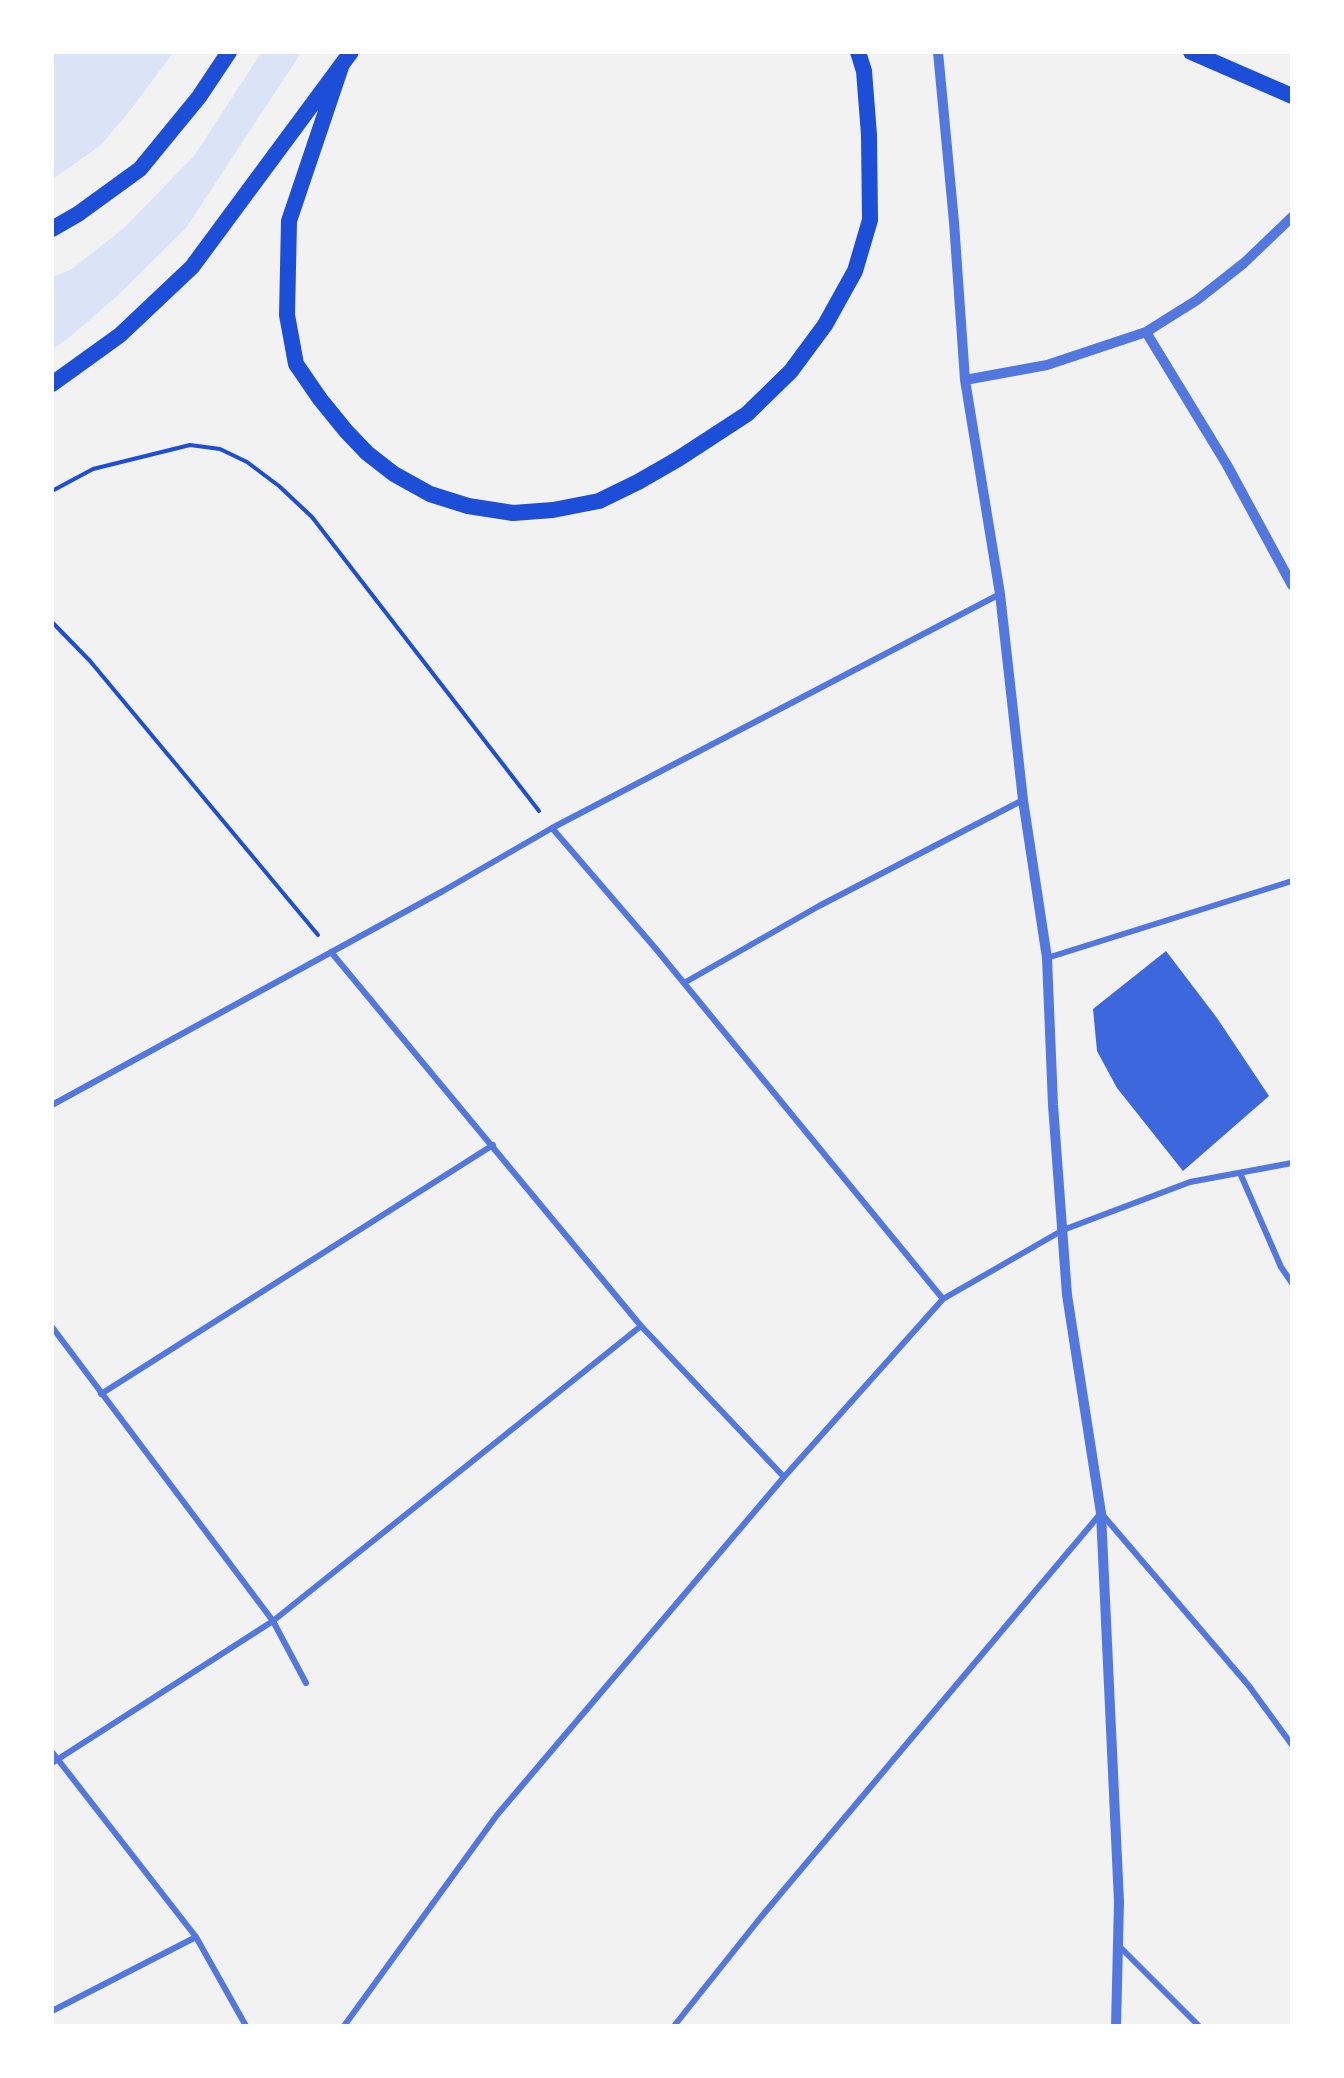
<!DOCTYPE html>
<html>
<head>
<meta charset="utf-8">
<style>
  body { margin:0 }
  #map { position:relative; width:1344px; height:2078px; overflow:hidden; background:#f2f2f2; font-family:"Fira Sans Condensed",sans-serif }
  canvas { display:block }
  .frame { position:absolute; inset:0; border:54px solid #fff; pointer-events:none }
</style>
</head>
<body>
<div id="map">
<canvas width="1344" height="2078"></canvas>
<div class="frame"></div>
</div>
<script>
const g = document.querySelector('canvas').getContext('2d');
g.lineJoin = 'round';
function paint(path, color) {
  g.fillStyle = color;
  g.fill(path, 'evenodd');
}
function poly(rows) {
  const path = new Path2D();
  for (const r of rows) {
    path.moveTo(r[0], r[1]);
    for (let i = 2; i < r.length; i += 2) path.lineTo(r[i], r[i + 1]);
  }
  return path;
}
function stroke(path, color, width, dash) {
  g.strokeStyle = color;
  g.lineWidth = width;
  g.lineCap = dash ? 'butt' : 'round';
  g.setLineDash(dash || []);
  g.stroke(path);
}
const green = poly([
  [53,52,173,53,132,108,101,145,53,179],
  [261,53,301,53,186,228,117,296,71,336,53,349,53,277,72,269,125,227,194,156]
]);
const building = poly([
  [1166,951,1217,1018,1269,1096,1183,1171,1117,1088,1097,1051,1093,1009]
]);
const path = poly([
  [52,491,93,469,190,445,220,449,247,462,279,486,312,517,539,811],
  [52,622,90,661,318,935]
]);
const minor = poly([
  [552,828,656,949,943,1299],
  [331,952,641,1326,784,1477],
  [1047,958,1292,881],
  [684,983,819,906,1023,800],
  [52,1105,443,891,552,828,1000,594],
  [1240,1173,1281,1267,1292,1283],
  [52,1327,273,1621,306,1683],
  [101,1394,493,1145],
  [52,1752,196,1937,246,2026],
  [52,1763,273,1621,641,1326],
  [1119,1946,1199,2026],
  [52,2011,196,1937],
  [344,2026,497,1815,784,1477,943,1299,1063,1230,1190,1182,1292,1163],
  [674,2026,761,1917,1101,1513,1249,1686,1292,1745]
]);
const tertiary = poly([
  [938,52,954,222,965,380,1000,594,1023,800,1047,958,1053,1105,1067,1295,1101,1513,1119,1902,1116,2026],
  [1146,332,1227,465,1292,585],
  [965,380,1047,365,1146,332,1197,300,1244,263,1292,217]
]);
const trunk = poly([
  [1191,52,1292,96],
  [342,64,289,221,287,315,296,364,320,399,346,431,367,453,394,474,430,494,468,506,513,513,553,510,599,501,638,482,678,459,747,414,791,371,825,325,855,271,870,220,869,135,864,71,858,52],
  [52,229,78,214,140,169,199,97,229,52],
  [52,384,120,335,192,267,351,52]
]);
paint(green, '#dbe4f7');
paint(building, '#3d67dc');
stroke(path, '#1d4ed8', 4);
stroke(minor, '#5277de', 6);
stroke(tertiary, '#5277de', 10);
stroke(trunk, '#1d4ed8', 16);
</script>
</body>
</html>
